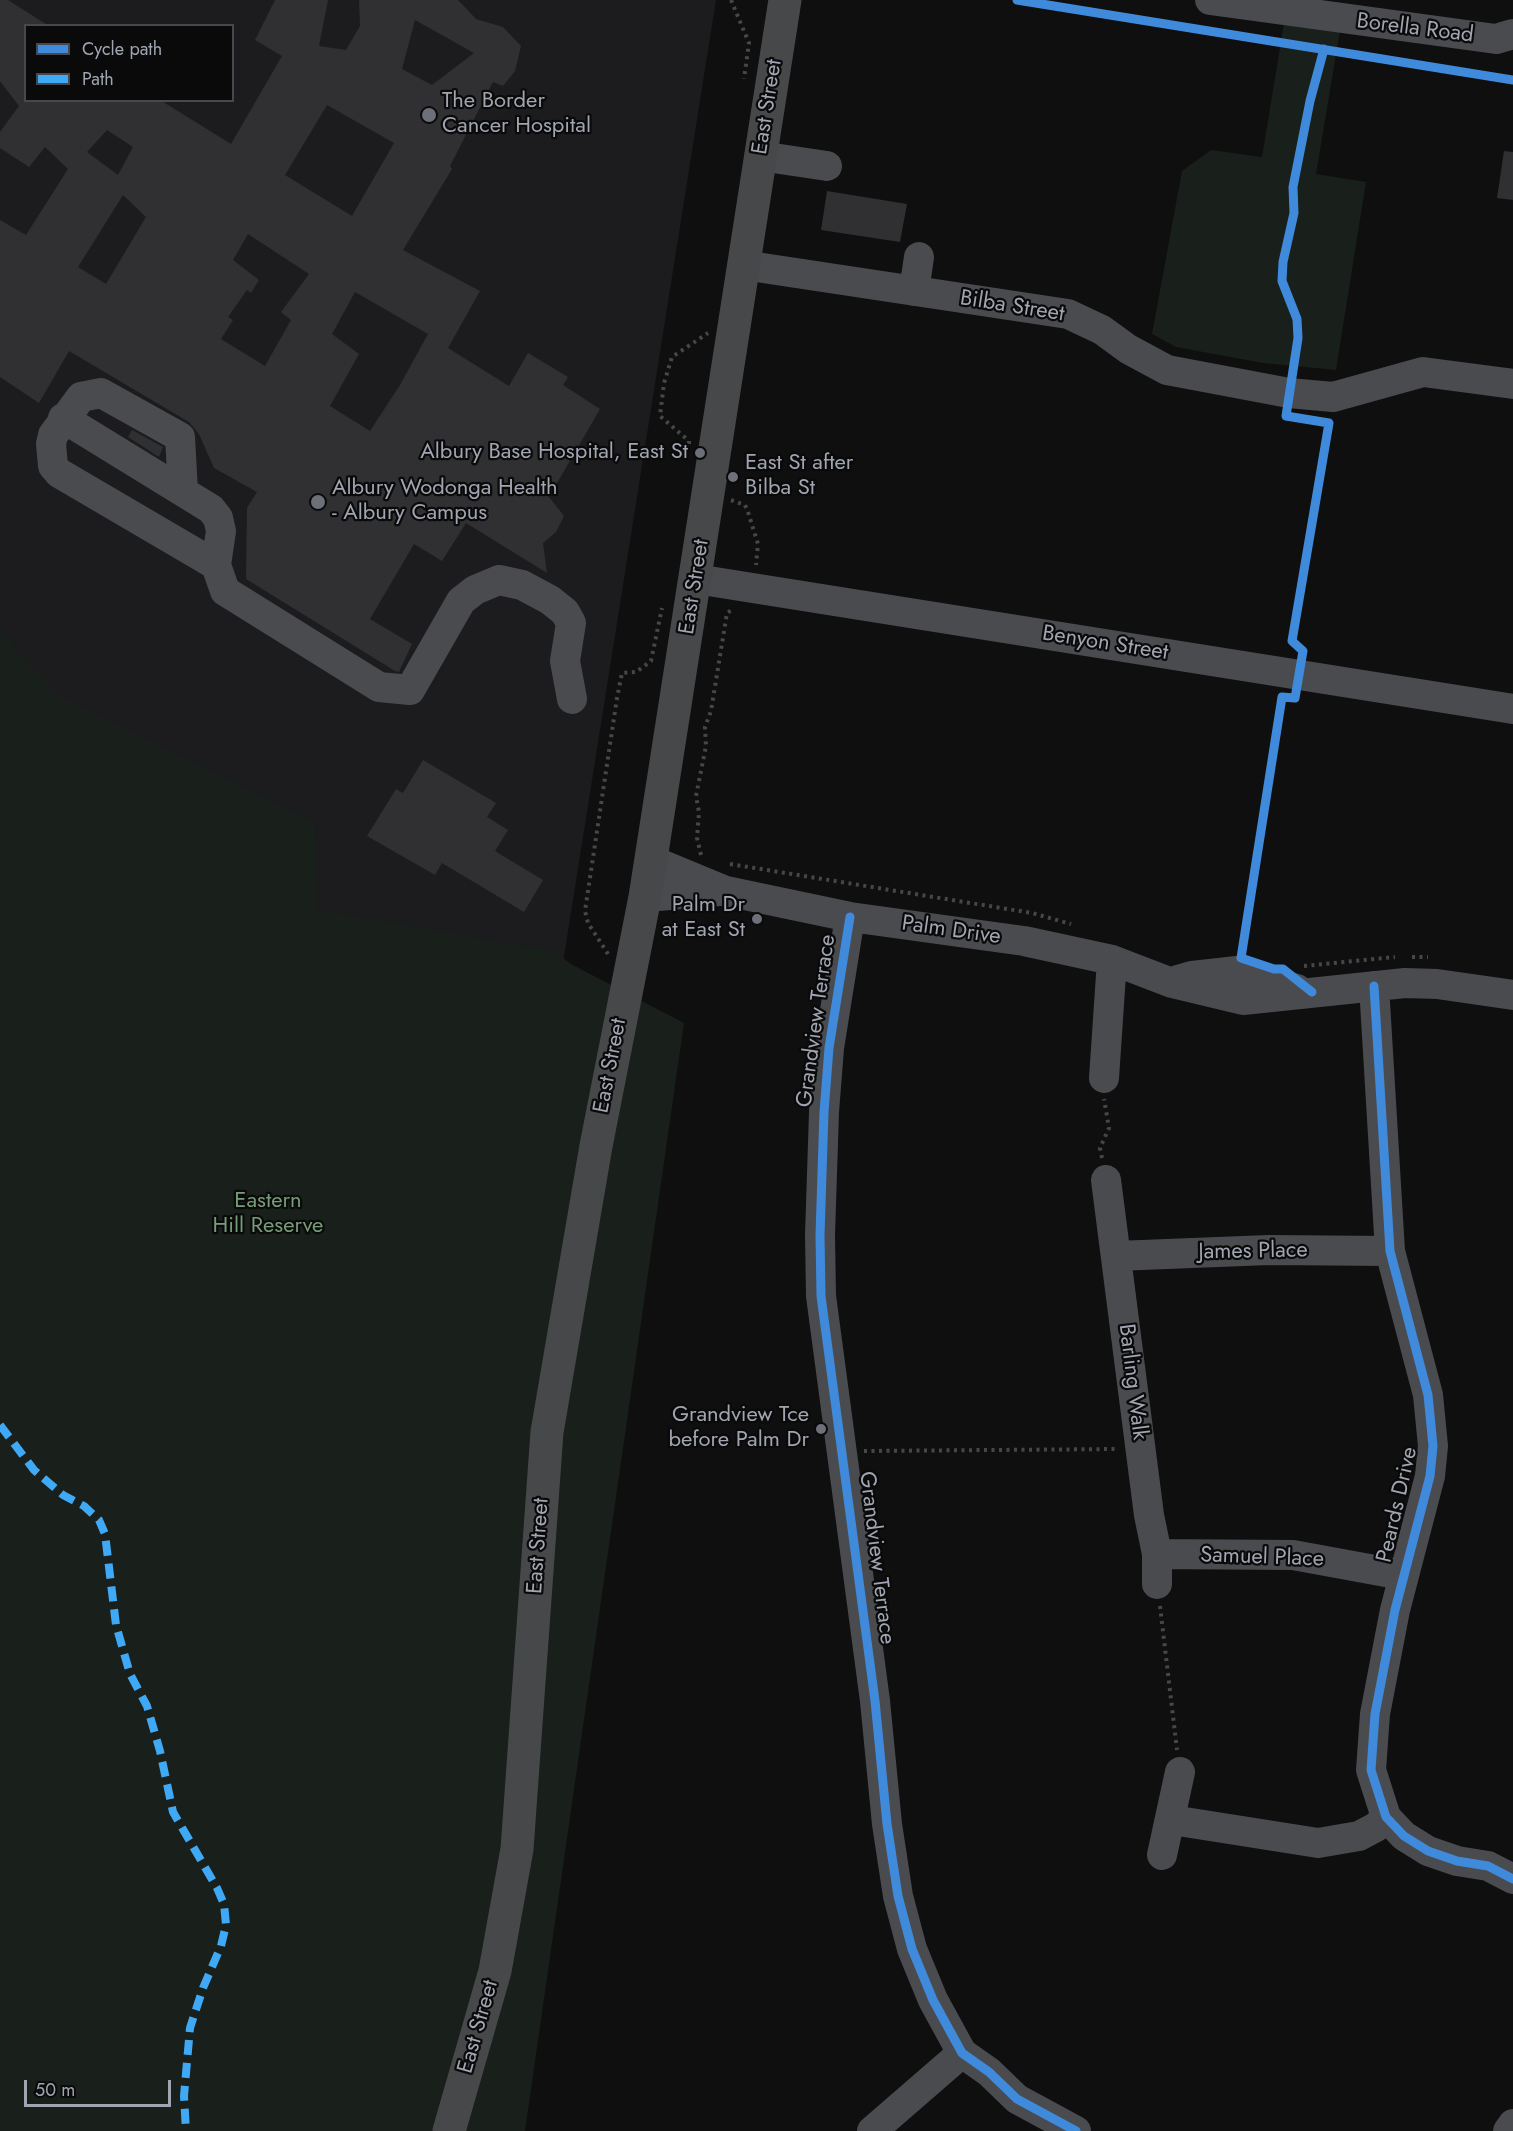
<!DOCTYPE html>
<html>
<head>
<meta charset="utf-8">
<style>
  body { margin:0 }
  #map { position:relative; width:1513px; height:2131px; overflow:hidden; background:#0f0f10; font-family:Jost,sans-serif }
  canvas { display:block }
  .legend { position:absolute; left:24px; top:24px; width:210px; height:78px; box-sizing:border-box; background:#0a0a0b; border:2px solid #46484d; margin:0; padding:8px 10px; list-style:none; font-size:18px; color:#a0a5b1 }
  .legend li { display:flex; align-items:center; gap:12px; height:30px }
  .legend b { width:30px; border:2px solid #46484d }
  .scale { position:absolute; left:24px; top:2080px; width:147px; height:27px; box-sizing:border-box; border:3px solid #a0a5b1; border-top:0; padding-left:8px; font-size:18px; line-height:21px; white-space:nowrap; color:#a0a5b1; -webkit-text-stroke:4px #0a0a0b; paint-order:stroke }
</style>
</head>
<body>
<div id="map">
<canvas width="1513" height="2131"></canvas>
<ul class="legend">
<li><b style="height:8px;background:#408adc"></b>Cycle path</li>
<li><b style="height:8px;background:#3fa9f5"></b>Path</li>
</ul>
<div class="scale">50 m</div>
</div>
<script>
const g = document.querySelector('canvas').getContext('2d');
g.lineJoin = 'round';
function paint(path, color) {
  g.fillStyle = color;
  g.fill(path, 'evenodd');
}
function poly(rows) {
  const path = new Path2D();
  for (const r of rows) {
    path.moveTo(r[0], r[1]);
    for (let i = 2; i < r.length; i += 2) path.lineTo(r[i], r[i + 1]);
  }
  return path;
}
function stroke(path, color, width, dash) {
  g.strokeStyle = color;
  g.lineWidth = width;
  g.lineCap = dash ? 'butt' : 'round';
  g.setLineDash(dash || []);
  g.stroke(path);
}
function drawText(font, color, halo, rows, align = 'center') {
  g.font = font + ' Jost,sans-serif';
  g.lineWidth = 4.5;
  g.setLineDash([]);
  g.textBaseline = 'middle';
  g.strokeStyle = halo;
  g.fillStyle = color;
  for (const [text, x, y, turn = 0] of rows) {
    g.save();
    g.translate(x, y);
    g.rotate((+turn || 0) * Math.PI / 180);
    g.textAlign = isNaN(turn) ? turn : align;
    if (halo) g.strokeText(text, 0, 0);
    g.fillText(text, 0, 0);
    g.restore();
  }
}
const built = poly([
  [0,0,716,0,559,988,0,903],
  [26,26,232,26,232,100,26,100]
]);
const green = poly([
  [1285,17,1341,25,1316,174,1366,182,1336,370,1263,363,1176,347,1152,334,1182,171,1211,150,1262,157],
  [0,629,59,696,315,822,317,909,554,951,571,964,684,1023,525,2131,0,2131]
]);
const building = poly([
  [0,0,8,0,49,26,26,26,26,100,160,100,231,144,282,56,255,40,275,0,328,0,319,46,346,50,360,26,359,0,458,0,476,19,503,27,521,46,515,71,503,86,493,82,450,166,452,169,403,250,480,291,448,348,509,386,528,353,568,377,563,385,600,409,549,497,564,516,556,532,543,543,547,573,466,523,442,561,414,544,370,619,412,644,399,672,395,671,246,579,247,508,257,492,214,468,199,434,189,422,69,351,39,403,0,377,0,220,26,235,68,169,45,147,29,167,0,148,0,132,19,106,0,81],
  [415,20,474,53,432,85,402,69],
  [327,105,394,143,352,216,285,175],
  [107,130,133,147,118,175,87,152],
  [123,195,146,217,106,284,78,267],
  [248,234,309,274,281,312,291,320,265,366,221,339,233,320,228,317,247,290,251,293,259,280,233,260],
  [355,292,428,334,400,385,370,431,330,406,359,354,332,334],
  [1504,151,1513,152,1513,200,1497,198],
  [827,191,907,204,900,242,821,230],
  [132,430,163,447,159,457,128,437],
  [423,760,496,803,487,817,508,830,495,851,543,880,524,912,442,863,435,875,367,836,396,789,403,793]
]);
const path = poly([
  [731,0,749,43,744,79],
  [689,444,689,441,660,416,664,383,672,357,708,333],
  [731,500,745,505,748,512,758,544,756,565],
  [701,855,697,838,699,812,696,796,706,746,705,727,711,711,727,613,733,609],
  [730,864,1032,913,1071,924],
  [608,954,588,923,585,911,617,698,622,673,636,672,651,661,662,608],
  [1412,957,1428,957],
  [1304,966,1395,957],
  [1102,1158,1100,1148,1109,1128,1104,1099],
  [864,1451,1118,1449],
  [1160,1606,1177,1750]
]);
const minor = poly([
  [1210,0,1496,39,1513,34],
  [760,156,827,166],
  [743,265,1068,314,1102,330,1128,349,1167,370,1289,393,1333,397,1423,372,1513,384],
  [914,291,919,257],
  [63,418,211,509,218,518,221,531,216,565],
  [183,491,180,437,101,393,81,397,53,435,51,444,53,466,59,473,216,565,225,591,379,687,410,690,461,601,475,590,499,580,522,585,550,600,565,612,571,623,565,661,572,699],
  [696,579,1513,709],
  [651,860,726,891,850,917,1024,941,1112,960,1172,983,1243,1000,1405,983,1437,984,1513,995],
  [645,897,720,891],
  [850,917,829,1048,824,1112,820,1235,821,1296,875,1701,887,1824,898,1896,912,1949,933,2000,962,2053,989,2072,1017,2099,1076,2131],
  [1178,980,1192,976,1237,971,1297,989],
  [1374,986,1390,1251,1428,1395,1433,1446,1430,1476,1395,1610,1375,1714,1371,1770,1386,1817,1404,1836,1428,1851,1457,1861,1488,1866,1513,1879],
  [1104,1078,1112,960],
  [1106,1180,1149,1515,1157,1554,1157,1584],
  [1116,1256,1269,1250,1390,1251],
  [1157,1554,1293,1555,1402,1575],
  [1172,1820,1318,1843,1359,1836,1376,1827,1386,1817],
  [1162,1855,1180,1772],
  [872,2131,962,2053],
  [1508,2131,1513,2124]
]);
const major = poly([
  [449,2131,495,1971,517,1849,547,1432,596,1146,645,897,785,0]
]);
const quiet = poly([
  [0,1425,34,1470,63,1495,84,1506,99,1520,105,1534,116,1625,130,1674,147,1706,160,1751,173,1812,217,1888,224,1904,226,1925,221,1946,203,1988,190,2028,184,2096,186,2131]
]);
const cycleway = poly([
  [1017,0,1513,80],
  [850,917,829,1048,824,1112,820,1235,821,1296,875,1701,887,1824,898,1896,912,1949,933,2000,962,2053,989,2072,1017,2099,1076,2131],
  [1374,986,1390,1251,1428,1395,1433,1446,1430,1476,1395,1610,1375,1714,1371,1770,1386,1817,1404,1836,1428,1851,1457,1861,1488,1866,1513,1879],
  [1312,992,1283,969,1274,969,1241,958,1282,697,1295,698,1303,651,1292,641,1329,423,1286,416,1298,338,1297,319,1282,281,1283,262,1294,213,1293,187,1310,101,1324,49]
]);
const markers = [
  [429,115,8,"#6d7079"],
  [700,453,6,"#6d7079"],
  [733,477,6,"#6d7079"],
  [318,502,8,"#6d7079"],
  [757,919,6,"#6d7079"],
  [821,1429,6,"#6d7079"]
];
const streetNames = [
  ["Borella Road",1415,29,7],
  ["East Street",768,107,-81],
  ["Bilba Street",1012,307,9],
  ["East Street",695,587,-81],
  ["Benyon Street",1105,644,9],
  ["Palm Drive",951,931,8],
  ["Grandview Terrace",817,1021,-82],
  ["East Street",611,1066,-79],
  ["James Place",1253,1252,-1],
  ["Barling Walk",1132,1382,83],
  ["Peards Drive",1398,1505,-77],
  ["East Street",539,1546,-86],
  ["Grandview Terrace",876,1558,83],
  ["Samuel Place",1262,1558,2],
  ["East Street",479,2027,-74]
];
const poiNames = [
  ["The Border",442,102],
  ["Cancer Hospital",442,127],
  ["Albury Base Hospital, East St",688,453,"right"],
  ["East St after",745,464],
  ["Bilba St",745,489],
  ["Albury Wodonga Health",332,489],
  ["- Albury Campus",332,514],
  ["Palm Dr",745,906,"right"],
  ["at East St",745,931,"right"],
  ["Grandview Tce",809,1416,"right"],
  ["before Palm Dr",809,1441,"right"]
];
const parkNames = [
  ["Eastern",268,1202],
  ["Hill Reserve",268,1227]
];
paint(built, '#1c1c1e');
paint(green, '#191f1a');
paint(building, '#303032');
stroke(path, '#45474a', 4, [3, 4.5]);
stroke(minor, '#4a4b4f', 30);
stroke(major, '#46484a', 33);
stroke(quiet, '#3fa9f5', 8, [15, 8]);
stroke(cycleway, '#408adc', 9);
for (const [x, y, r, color] of markers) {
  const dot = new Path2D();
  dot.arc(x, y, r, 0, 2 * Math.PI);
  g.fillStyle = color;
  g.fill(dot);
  stroke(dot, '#0a0a0b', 2);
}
drawText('22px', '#a0a5b1', '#0a0a0b', streetNames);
drawText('22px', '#a0a5b1', '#0a0a0b', poiNames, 'left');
drawText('22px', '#779c79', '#0a0a0b', parkNames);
</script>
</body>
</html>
